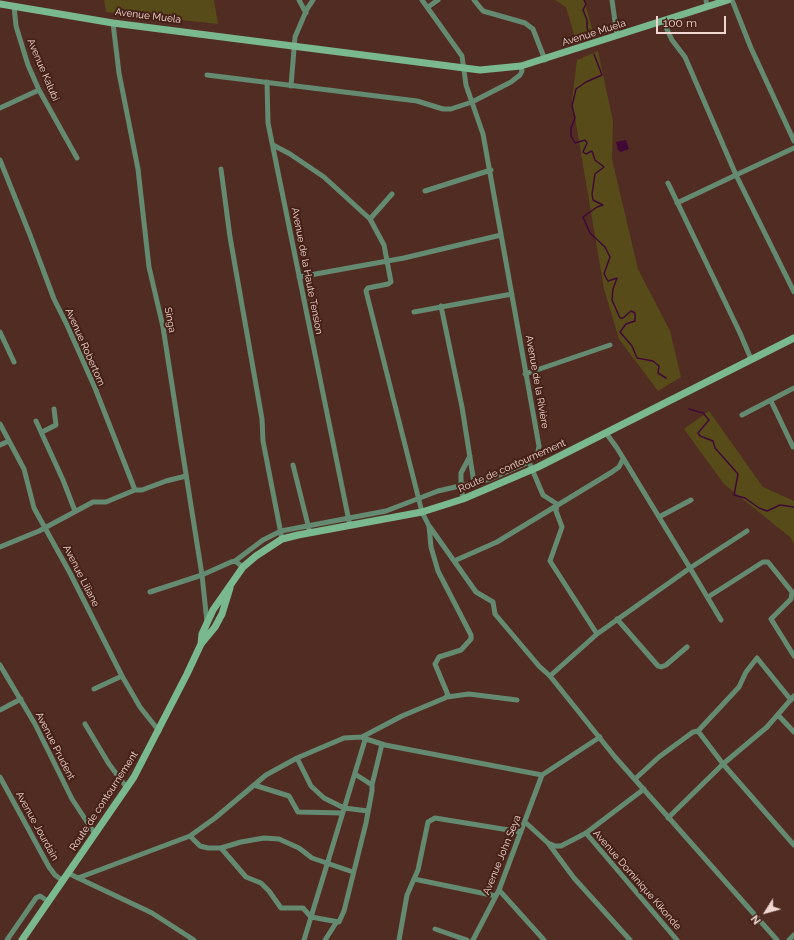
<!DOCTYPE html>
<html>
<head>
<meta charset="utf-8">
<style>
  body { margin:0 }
  #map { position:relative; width:794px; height:940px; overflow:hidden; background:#512c22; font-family:Raleway,sans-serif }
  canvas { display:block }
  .north { position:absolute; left:746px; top:892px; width:40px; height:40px; -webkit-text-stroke:3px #462118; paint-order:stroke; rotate:233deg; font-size:11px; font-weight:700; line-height:16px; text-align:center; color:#f0d7d1 }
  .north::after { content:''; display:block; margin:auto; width:14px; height:18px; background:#f0d7d1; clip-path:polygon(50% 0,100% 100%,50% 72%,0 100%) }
  .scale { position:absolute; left:656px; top:16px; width:70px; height:18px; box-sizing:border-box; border:2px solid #f0d7d1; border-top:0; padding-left:5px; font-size:12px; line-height:14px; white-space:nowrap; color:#f0d7d1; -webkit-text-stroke:3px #462118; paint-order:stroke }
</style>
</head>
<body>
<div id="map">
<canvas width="794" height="940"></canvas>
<div class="north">N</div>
<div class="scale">100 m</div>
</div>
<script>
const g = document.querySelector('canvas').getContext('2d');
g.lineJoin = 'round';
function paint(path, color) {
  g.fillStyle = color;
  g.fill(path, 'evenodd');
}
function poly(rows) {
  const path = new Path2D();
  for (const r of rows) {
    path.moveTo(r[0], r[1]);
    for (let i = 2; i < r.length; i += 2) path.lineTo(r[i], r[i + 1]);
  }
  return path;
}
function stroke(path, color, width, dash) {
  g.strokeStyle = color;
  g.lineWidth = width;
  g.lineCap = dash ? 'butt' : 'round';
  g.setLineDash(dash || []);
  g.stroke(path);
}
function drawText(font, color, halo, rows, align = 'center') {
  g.font = font + ' Raleway,sans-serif';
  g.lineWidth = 4;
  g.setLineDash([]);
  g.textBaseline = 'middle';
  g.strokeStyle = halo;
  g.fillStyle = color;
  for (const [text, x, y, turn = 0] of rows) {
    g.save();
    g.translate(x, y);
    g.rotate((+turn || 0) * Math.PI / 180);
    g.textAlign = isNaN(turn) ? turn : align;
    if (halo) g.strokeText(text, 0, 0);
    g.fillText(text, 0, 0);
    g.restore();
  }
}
const green = poly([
  [104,0,214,0,218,24,106,12],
  [555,0,584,0,594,35,576,41,566,7],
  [598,51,613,121,612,159,638,269,670,331,681,377,658,391,619,339,604,289,572,100,577,60],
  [709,411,763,487,794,501,794,545,791,538,724,484,684,429]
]);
const water = poly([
  [626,140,629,149,621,152,618,150,616,142]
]);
const stream = poly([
  [584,0,586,4,583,10,587,20,587,27,590,38],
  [594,54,602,75,586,82,576,89,572,106,575,118,571,128,571,136,575,143,585,140,587,143,583,152,586,154,592,151,595,160,604,167,595,174,592,194,593,200,603,205,597,207,583,217,590,233,605,247,610,257,604,274,608,281,617,278,613,289,612,300,620,318,623,318,631,311,635,313,635,321,626,324,620,332,632,346,637,358,653,361,659,366,658,373,666,378],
  [689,409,703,413,709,420,698,433,700,436,713,441,715,448,738,474,734,495,745,498,759,508,767,511,780,505,794,507]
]);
const street = poly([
  [299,0,306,13],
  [422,0,462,56,466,85,483,134,539,446,538,452,529,462,543,495,557,504,556,511,562,527,550,561,597,634,550,676],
  [474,0,483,11,525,23,533,29,545,60],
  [612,0,617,36],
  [706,0,707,7],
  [732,0,751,48,794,141],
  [14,6,16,26,28,65,39,90,77,158],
  [428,7,438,0],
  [663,21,672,40,685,57,736,175,794,148],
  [113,23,119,73,138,169,149,267,163,327,179,430,202,575,207,622],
  [207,75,417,101,443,109,451,109,472,102,511,82,520,75,522,71,521,66],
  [267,82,268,123,350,526],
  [291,86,295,37,307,9,313,0],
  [0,108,39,90],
  [0,160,30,235,54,299,67,325,95,388,135,490,142,490,166,481,186,476],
  [221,169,230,237,262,419,263,441,282,539],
  [668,183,740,333,751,359],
  [425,191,491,170],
  [677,203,736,175,794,292],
  [370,219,392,194],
  [299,277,404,258,501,235],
  [441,306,462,407,474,483],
  [414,312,512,294],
  [0,332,14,362],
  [525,374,610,345],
  [771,401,793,447],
  [742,415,794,388],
  [36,421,63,480,75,511],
  [0,424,24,469,34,508,70,573,122,676,140,707,159,731],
  [42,432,56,425,54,409],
  [0,445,9,441],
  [293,465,310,533],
  [463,499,461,485,461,473,470,456],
  [659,517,691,500],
  [430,527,476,592,493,602,495,614,539,666,550,676,615,757,777,940],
  [0,547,39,531,93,502,106,502,135,490],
  [235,561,263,540,281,531,386,511,438,491,490,479,529,462],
  [454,561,497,542,612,472,619,467,623,459],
  [150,592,202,575,231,562,235,561,243,567],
  [708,597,763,562,768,562,792,592,791,599,771,619,794,656],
  [617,619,658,666,661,667,666,665,687,647],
  [721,620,690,568,747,531],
  [597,634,690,568,617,448,606,433],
  [0,665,35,724,72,799,95,834],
  [94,689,122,676],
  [447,697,469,694,517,700],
  [0,710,21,699],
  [778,715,794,732],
  [85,724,109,764,127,788],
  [698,731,739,687,746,672,757,658,791,700],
  [363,738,385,745,542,775],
  [297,758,311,786,324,798,344,808,368,811],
  [542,775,600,737],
  [0,777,49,867,55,875,63,881],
  [635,779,659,757,693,732,698,731,723,764,794,845],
  [254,785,289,796,298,812,343,813],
  [372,785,382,744],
  [668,818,723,764,767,727,794,696],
  [525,822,548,843,555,846,561,846,586,833,677,940],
  [586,833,644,789],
  [190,836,200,846,208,848,221,848,241,842,264,838,279,839,299,848,312,858,353,872],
  [548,843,574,878,630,940],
  [221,848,246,877,261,883,269,891,281,908,303,908,311,917,339,922,344,911,366,823,372,791,372,785,355,774],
  [68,873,78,878,190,836,215,818,266,775,297,758,344,738,362,737,402,716,445,698,448,695,435,664,439,657,461,650,471,639,471,635,438,571,431,547,429,526,422,512,366,291,368,288,388,284,391,282,384,245,370,219,324,177,290,154,273,145],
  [78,878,152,913,194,940],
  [414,879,496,896],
  [499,890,544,940],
  [435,929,467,940],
  [7,940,36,898,40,896,49,902],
  [304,940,365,740],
  [325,940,336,923],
  [399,940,407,895,418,870,428,822,435,818,521,832],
  [473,940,499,890,542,775],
  [789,940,794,935]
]);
const secondary = poly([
  [0,4,113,23,480,70,521,66,728,0],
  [201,644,215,627,222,614,230,588],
  [22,940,134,777,187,674,201,644,202,634,213,610,243,567,256,556,282,539,298,535,422,512,463,499,538,467,794,338]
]);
const streetNames = [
  ["Avenue Muela",148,16,7],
  ["Avenue Muela",594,33,-18],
  ["Avenue Kalubi",43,70,67],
  ["Avenue de la Haute Tension",307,271,79],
  ["Singa",170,320,79],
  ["Avenue Robertom",85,347,66],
  ["Avenue de la Rivière",537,382,80],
  ["Route de contournement",512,466,-24],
  ["Avenue Liliane",81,576,63],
  ["Avenue Prudent",55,746,63],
  ["Route de contournement",104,801,-57],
  ["Avenue Jourdain",37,826,61],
  ["Avenue John Seya",502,855,-68],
  ["Avenue Dominique Kikonde",637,880,49]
];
paint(green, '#574b19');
paint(water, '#410938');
stroke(stream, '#410938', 1.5);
stroke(street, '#648a71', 5);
stroke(secondary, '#7ab890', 7);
drawText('10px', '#f0d7d1', '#462118', streetNames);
</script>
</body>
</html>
